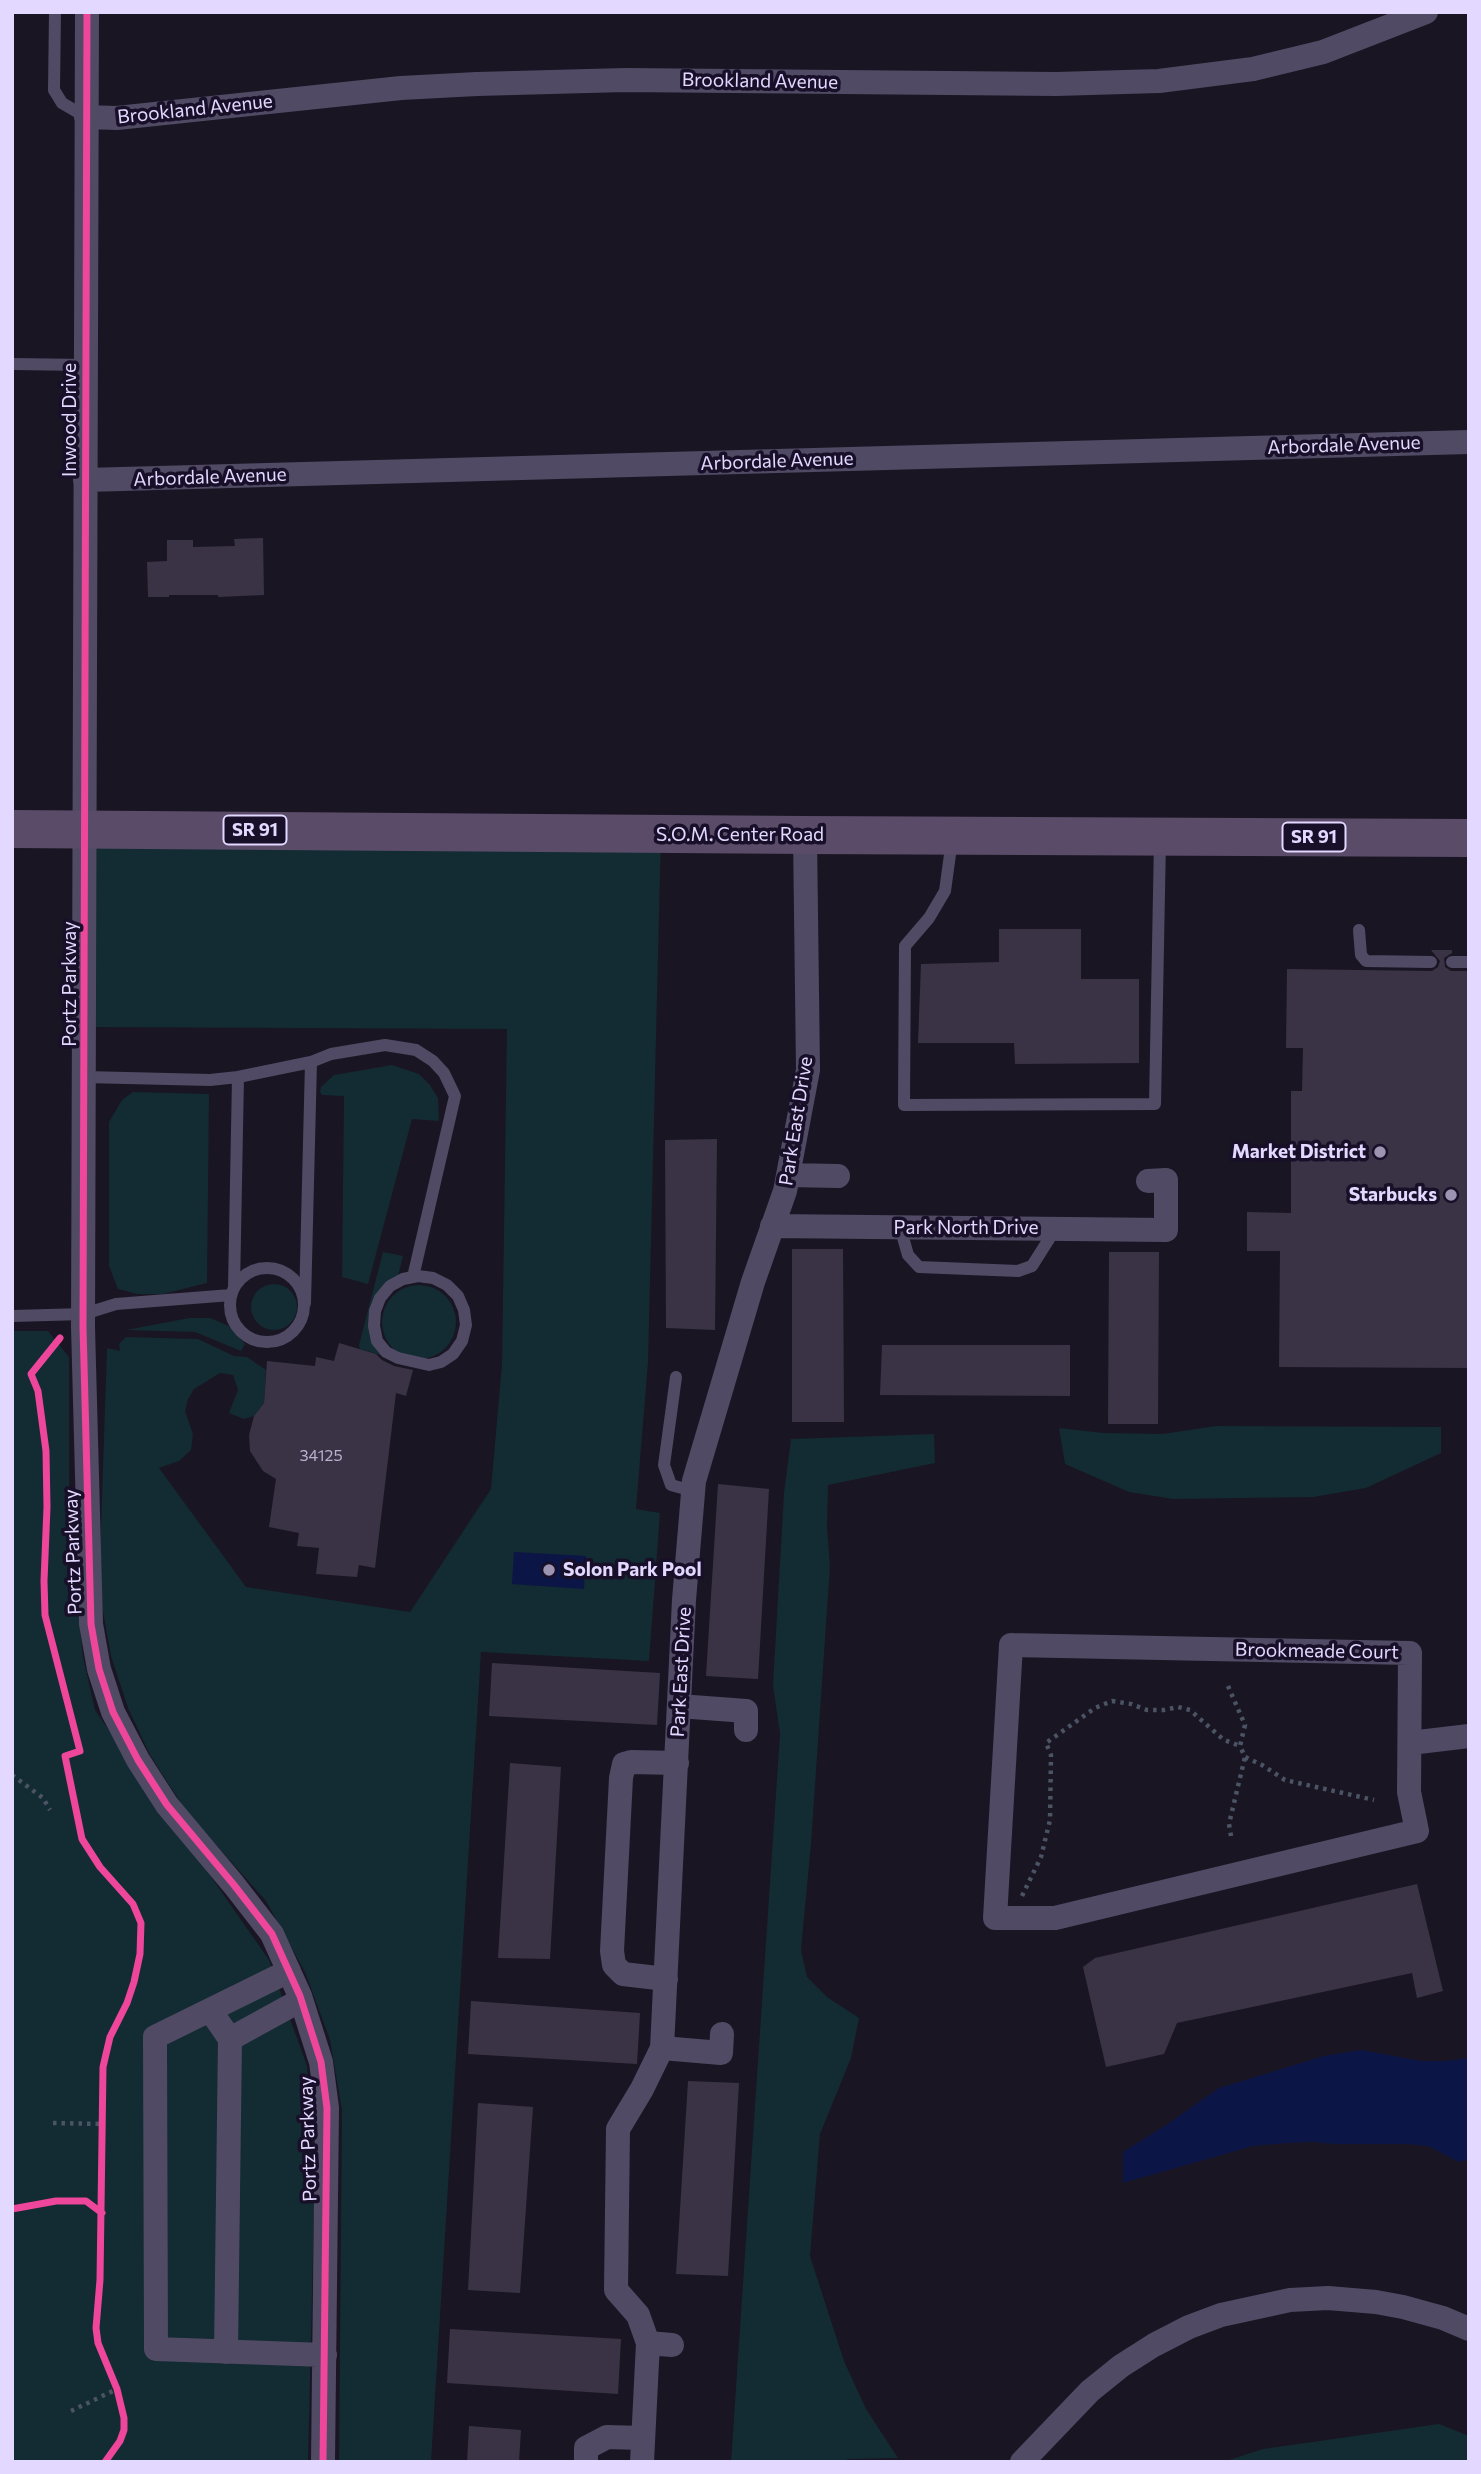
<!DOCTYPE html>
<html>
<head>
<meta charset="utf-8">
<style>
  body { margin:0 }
  #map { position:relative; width:1481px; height:2474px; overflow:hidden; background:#1a1523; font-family:Commissioner,sans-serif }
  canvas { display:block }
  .frame { position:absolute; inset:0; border:14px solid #e3d8ff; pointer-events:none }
</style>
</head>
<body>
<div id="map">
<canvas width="1481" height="2474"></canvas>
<div class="frame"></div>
</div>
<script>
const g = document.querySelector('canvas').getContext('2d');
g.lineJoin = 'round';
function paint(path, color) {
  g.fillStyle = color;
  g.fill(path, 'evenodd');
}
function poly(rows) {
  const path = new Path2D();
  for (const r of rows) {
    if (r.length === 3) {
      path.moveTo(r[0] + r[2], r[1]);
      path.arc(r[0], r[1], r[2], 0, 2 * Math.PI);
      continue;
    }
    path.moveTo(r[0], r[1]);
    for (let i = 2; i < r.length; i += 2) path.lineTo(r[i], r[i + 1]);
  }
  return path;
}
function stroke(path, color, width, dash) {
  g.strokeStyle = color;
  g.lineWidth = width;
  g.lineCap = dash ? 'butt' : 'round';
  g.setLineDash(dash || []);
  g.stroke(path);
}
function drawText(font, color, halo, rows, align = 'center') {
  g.font = font + ' Commissioner,sans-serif';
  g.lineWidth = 7;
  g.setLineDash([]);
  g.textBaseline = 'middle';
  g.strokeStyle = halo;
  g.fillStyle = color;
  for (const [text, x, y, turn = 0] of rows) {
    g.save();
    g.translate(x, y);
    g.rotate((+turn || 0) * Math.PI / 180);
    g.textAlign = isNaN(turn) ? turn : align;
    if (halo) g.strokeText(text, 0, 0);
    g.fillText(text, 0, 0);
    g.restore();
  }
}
const green = poly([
  [86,829,661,834,648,1362,636,1509,660,1513,649,1661,481,1652,431,2462,339,2462,342,2110,330,2040,305,1972,266,1901,186,1811,150,1755,128,1708,111,1656,99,1589,107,1348,120,1351,119,1344,126,1337,198,1339,234,1356,247,1357,266,1370,264,1403,254,1416,244,1419,229,1413,238,1390,233,1375,220,1373,194,1389,188,1399,185,1411,193,1434,191,1450,179,1461,159,1468,246,1587,410,1612,491,1489,502,1364,507,1029,85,1027],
  [392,1065,419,1074,430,1085,438,1098,439,1121,412,1119,368,1284,342,1277,344,1096,322,1095,320,1092,321,1087,334,1075],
  [133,1092,209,1094,207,1283,163,1294,137,1294,118,1289,109,1266,109,1122,122,1100],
  [383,1252,403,1256,398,1276,373,1303,384,1356,360,1349,359,1345],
  [274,1307,23],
  [419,1322,37],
  [189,1318,210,1318,229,1326,245,1344,241,1351,195,1332,126,1330],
  [12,1331,48,1331,69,1357,69,1527,83,1657,95,1710,269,1960,307,2066,315,2170,308,2462,12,2462],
  [1216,1426,1441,1427,1441,1453,1366,1488,1313,1497,1173,1499,1129,1492,1065,1464,1059,1428,1103,1433,1162,1434],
  [934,1434,935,1463,828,1485,827,1528,830,1566,811,1844,801,1950,807,1977,827,1997,859,2018,851,2058,820,2134,810,2256,844,2361,866,2409,898,2458,849,2459,838,2462,731,2462,780,1734,773,1685,784,1493,791,1439],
  [1439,2424,1469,2436,1469,2462,1223,2462,1263,2449]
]);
const water = poly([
  [514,1552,586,1556,584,1589,512,1584],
  [1361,2050,1421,2061,1446,2061,1469,2058,1469,2159,1459,2162,1428,2146,1407,2144,1335,2144,1314,2142,1286,2143,1253,2146,1123,2183,1123,2152,1166,2125,1219,2088,1324,2056]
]);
const building = poly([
  [263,538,264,595,218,597,218,595,169,595,169,597,148,597,147,562,167,561,167,540,193,540,193,547,235,546,234,539],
  [999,929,1081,929,1081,979,1139,979,1139,1063,1015,1064,1014,1043,918,1043,921,964,999,962],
  [1431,950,1452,950,1452,953,1444,958,1445,967,1451,971,1469,971,1469,1368,1279,1367,1280,1251,1247,1251,1247,1212,1291,1213,1291,1091,1302,1091,1303,1048,1286,1048,1287,969,1432,971,1438,967,1440,961],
  [717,1139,715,1330,666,1328,665,1140],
  [792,1249,843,1249,844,1422,792,1422],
  [1109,1252,1159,1252,1158,1424,1108,1424],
  [339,1343,376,1354,382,1360,394,1366,413,1370,406,1396,396,1393,375,1568,359,1565,357,1577,316,1574,319,1548,297,1546,299,1533,269,1527,276,1479,263,1471,250,1451,249,1435,254,1416,264,1403,267,1361,315,1366,316,1357,334,1361],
  [882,1345,1070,1345,1070,1396,880,1395],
  [718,1484,769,1489,758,1679,706,1676],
  [492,1663,660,1673,657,1725,489,1716],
  [510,1763,561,1767,550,1959,498,1958],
  [1417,1884,1443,1991,1417,1998,1412,1973,1177,2023,1164,2054,1106,2067,1083,1967,1095,1958],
  [471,2001,640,2013,637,2064,468,2054],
  [688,2081,739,2083,728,2276,676,2274],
  [478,2103,533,2107,520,2293,468,2290],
  [450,2329,621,2339,618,2394,447,2383],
  [469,2426,521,2430,519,2462,467,2462]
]);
const path = poly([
  [1228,1686,1245,1725,1240,1746,1245,1757,1262,1765,1285,1780,1374,1800],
  [12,1775,43,1798,50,1810],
  [1231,1836,1229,1824,1245,1757],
  [1022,1896,1041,1857,1050,1820,1051,1755,1046,1743,1095,1708,1112,1701,1131,1704,1147,1710,1164,1710,1178,1707,1190,1710,1224,1740,1240,1746],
  [53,2123,103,2124],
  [71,2411,117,2389]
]);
const service = poly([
  [55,12,54,90,62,103,86,117],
  [12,364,86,365],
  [952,840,945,891,929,918,905,946,904,1105,1155,1104,1160,840],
  [1359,930,1361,955,1366,961,1431,962],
  [1452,962,1469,962],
  [85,1077,210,1080,238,1077,311,1062,331,1054,385,1045,416,1050,433,1061,444,1073,455,1096,413,1277],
  [900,1227,908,1255,919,1267,1018,1271,1032,1266,1056,1228],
  [267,1305,37],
  [418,1276,433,1278,447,1285,458,1296,464,1310,466,1325,462,1341,453,1354,441,1362,429,1365,398,1358,386,1352,377,1341,374,1326,375,1311,380,1298,390,1286,403,1279,418,1276],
  [234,1288,238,1077],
  [305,1303,311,1062],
  [12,1316,84,1314,116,1304,231,1295],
  [676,1377,664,1465,671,1485,693,1491]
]);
const minor = poly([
  [87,12,83,1327,91,1624,99,1669,113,1712,138,1760,167,1805,234,1885,272,1934,300,1996,321,2062,327,2108,323,2462],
  [86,117,117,118,401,88,477,84,625,80,1056,84,1159,81,1253,69,1323,52,1426,12],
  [85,480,1469,442],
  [788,1175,838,1176],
  [772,1226,1166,1230,1166,1180,1148,1181],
  [1011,1645,1410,1653,1409,1792,1417,1831,1055,1918,995,1918,1011,1645],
  [679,1706,746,1711,746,1730],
  [1410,1743,1469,1736],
  [289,1971,155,2037,156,2349,325,2355],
  [666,1979,623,1974,614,1965,612,1951,621,1778,624,1764,631,1762,677,1763],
  [210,2010,230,2039,226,2352],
  [230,2039,301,2000],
  [662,2048,721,2053,722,2034],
  [648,2343,672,2345],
  [586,2462,586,2448,607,2437,643,2438],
  [642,2462,648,2343,638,2315,616,2290,618,2129,642,2089,662,2048,684,1600,694,1481,753,1282,785,1191,808,1070,805,835],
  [1022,2462,1090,2391,1121,2366,1154,2345,1189,2327,1221,2315,1290,2300,1328,2298,1376,2302,1403,2307,1443,2318,1469,2329]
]);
const primary = poly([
  [12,829,805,835,1469,838]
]);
const cycleway = poly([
  [87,12,83,1327,91,1624,99,1669,113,1712,138,1760,167,1805,234,1885,272,1934,300,1996,321,2062,327,2108,323,2462],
  [60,1338,31,1374,38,1391,46,1451,47,1507,44,1581,45,1615,80,1751,65,1756,82,1839,100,1867,133,1904,141,1923,140,1954,134,1982,127,2003,110,2037,103,2067,100,2280,96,2328,98,2343,117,2389,124,2418,124,2430,120,2441,105,2462],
  [12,2209,56,2201,86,2201,102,2213]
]);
const markers = [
  [1380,1152,7,"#9d94b2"],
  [1451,1195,7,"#9d94b2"],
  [549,1570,7,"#9d94b2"]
];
const numberNames = [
  ["34125",321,1456]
];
const shields = [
  [255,830,63],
  [1314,837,63]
];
const shieldNames = [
  ["SR 91",255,830],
  ["SR 91",1314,837]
];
const streetNames = [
  ["Brookland Avenue",760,81,1],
  ["Brookland Avenue",195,109,-6],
  ["Inwood Drive",70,420,-90],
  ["Arbordale Avenue",1344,445,-2],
  ["Arbordale Avenue",777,461,-2],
  ["Arbordale Avenue",210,477,-2],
  ["S.O.M. Center Road",740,835],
  ["Portz Parkway",70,984,-90],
  ["Park East Drive",796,1121,-81],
  ["Park North Drive",966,1228],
  ["Portz Parkway",73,1552,-92],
  ["Brookmeade Court",1317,1651,1],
  ["Park East Drive",681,1672,-87],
  ["Portz Parkway",308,2139,-92]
];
const poiNames = [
  ["Market District",1366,1152],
  ["Starbucks",1437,1195],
  ["Solon Park Pool",563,1570,"left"]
];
paint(green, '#132b32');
paint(water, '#0b1546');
paint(building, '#3a3345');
stroke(path, '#4b5465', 4.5, [3.5, 5]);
stroke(service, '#504a64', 12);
stroke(minor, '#504a64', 24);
stroke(primary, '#5a4b69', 38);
stroke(cycleway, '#ed469a', 7);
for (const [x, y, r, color] of markers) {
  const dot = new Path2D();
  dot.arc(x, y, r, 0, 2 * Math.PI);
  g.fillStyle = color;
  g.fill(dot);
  stroke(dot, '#180f29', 2.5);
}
drawText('16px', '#b9afd0', null, numberNames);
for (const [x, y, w] of shields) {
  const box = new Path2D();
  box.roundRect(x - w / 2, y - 14.5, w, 29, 5);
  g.fillStyle = '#180f29';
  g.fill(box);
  stroke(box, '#e3d8ff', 2);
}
drawText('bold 18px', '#e3d8ff', null, shieldNames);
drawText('19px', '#e3d8ff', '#180f29', streetNames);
drawText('bold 19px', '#e3d8ff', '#180f29', poiNames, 'right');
</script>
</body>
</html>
